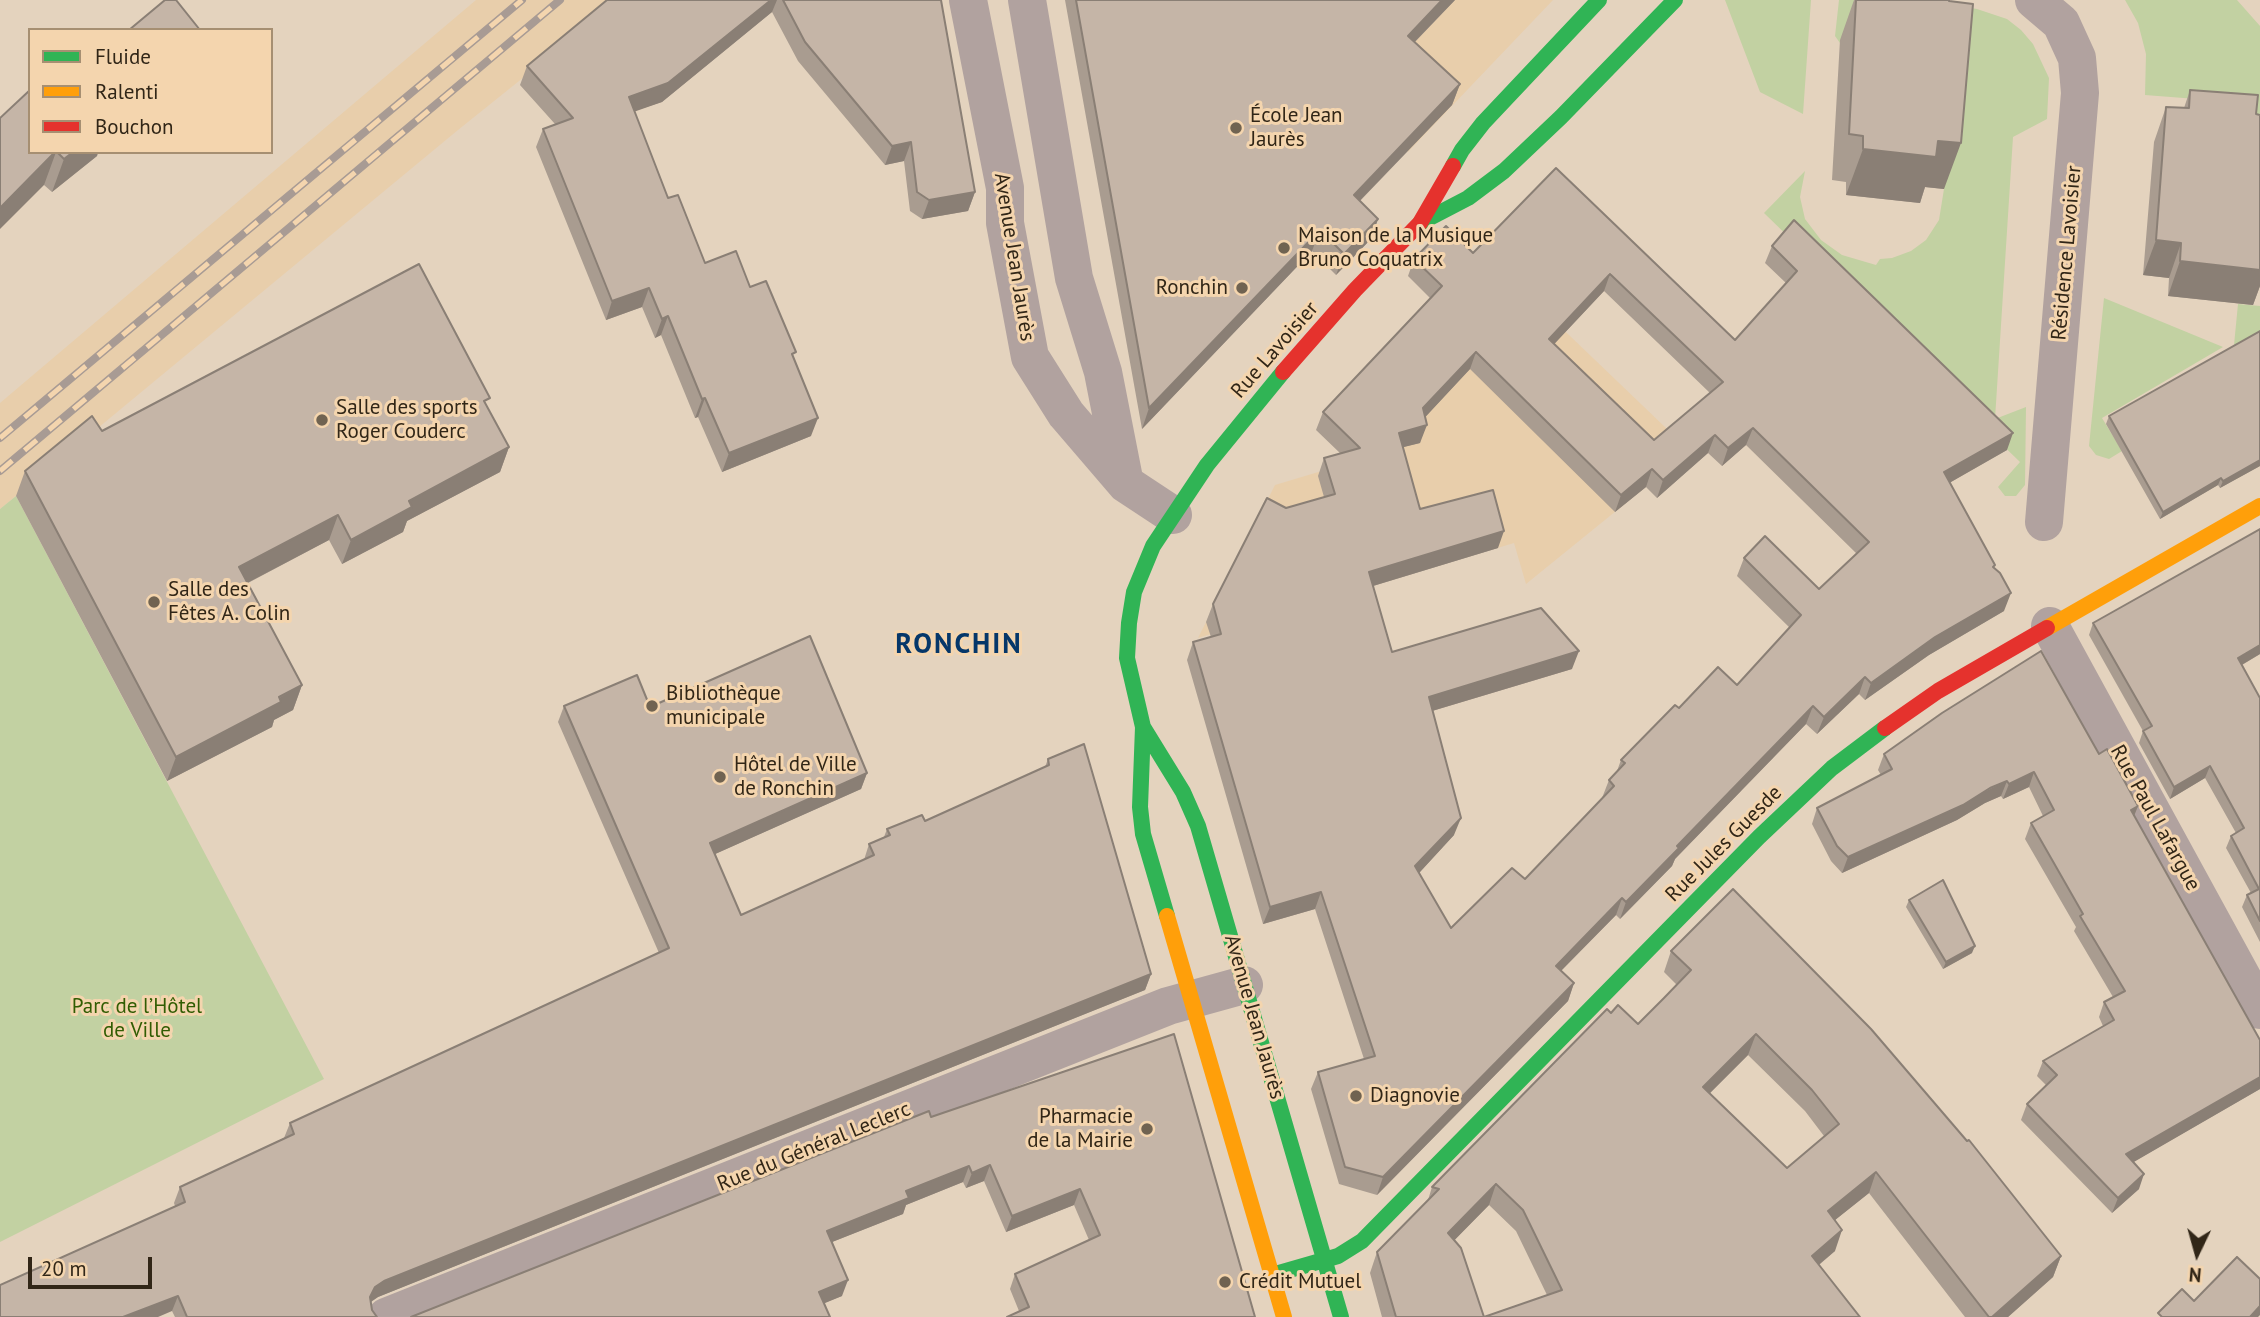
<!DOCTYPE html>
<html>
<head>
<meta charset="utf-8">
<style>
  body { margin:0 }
  #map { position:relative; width:2260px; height:1317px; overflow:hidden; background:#e4d3be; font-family:"PT Sans",sans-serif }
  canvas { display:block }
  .legend { position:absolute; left:28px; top:28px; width:245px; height:126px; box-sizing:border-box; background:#f4d5ae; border:2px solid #a68f72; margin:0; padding:9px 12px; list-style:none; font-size:21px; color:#312617 }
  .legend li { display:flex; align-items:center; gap:14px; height:35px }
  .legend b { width:35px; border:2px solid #a68f72 }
  .north { position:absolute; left:2162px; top:1219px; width:70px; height:70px; -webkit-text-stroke:5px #f4d5ae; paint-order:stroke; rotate:185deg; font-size:19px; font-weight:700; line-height:28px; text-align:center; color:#312617 }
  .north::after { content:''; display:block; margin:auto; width:24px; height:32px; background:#312617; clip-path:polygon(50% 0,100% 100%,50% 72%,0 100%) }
  .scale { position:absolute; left:28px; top:1257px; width:124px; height:32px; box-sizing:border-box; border:4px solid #312617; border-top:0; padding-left:9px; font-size:21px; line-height:24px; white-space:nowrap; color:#312617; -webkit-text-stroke:5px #f4d5ae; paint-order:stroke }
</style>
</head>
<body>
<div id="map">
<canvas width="2260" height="1317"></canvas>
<ul class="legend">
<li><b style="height:9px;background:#30b455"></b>Fluide</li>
<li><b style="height:9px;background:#ff9f0a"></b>Ralenti</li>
<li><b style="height:9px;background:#e5322d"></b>Bouchon</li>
</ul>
<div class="north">N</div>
<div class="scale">20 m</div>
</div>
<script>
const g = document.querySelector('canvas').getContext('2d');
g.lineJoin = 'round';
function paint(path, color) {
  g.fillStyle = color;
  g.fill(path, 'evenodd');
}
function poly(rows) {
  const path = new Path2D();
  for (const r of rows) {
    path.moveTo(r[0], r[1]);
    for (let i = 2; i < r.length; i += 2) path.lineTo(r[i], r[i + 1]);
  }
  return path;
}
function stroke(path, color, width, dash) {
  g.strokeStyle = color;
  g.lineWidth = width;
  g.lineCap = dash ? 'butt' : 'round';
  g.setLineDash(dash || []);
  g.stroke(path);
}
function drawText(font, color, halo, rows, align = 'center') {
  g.font = font + ' "PT Sans",sans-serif';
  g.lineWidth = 6;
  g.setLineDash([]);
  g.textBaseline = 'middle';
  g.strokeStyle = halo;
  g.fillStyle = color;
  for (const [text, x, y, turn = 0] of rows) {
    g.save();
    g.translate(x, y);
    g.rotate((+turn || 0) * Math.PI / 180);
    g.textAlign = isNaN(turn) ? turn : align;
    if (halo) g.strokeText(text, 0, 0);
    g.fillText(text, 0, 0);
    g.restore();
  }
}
const built = poly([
  [476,0,620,0,458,130,0,509,0,403],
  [1201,0,1553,0,1408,152,1311,58],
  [1521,289,1690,451,1526,584,1514,543,1198,638,1275,485,1395,449]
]);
const green = poly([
  [1725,0,1811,0,1803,114,1760,92],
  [1839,0,1927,0,1977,9,2007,19,2021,30,2033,44,2049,78,2047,119,2013,137,1995,419,2026,407,2025,485,2016,496,2005,496,1998,487,2020,462,1764,213,1805,171,1800,197,1805,219,1821,240,1842,255,1876,265,1880,259,1892,258,1911,251,1926,240,1939,220,1944,189,1835,36],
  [2125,0,2237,0,2260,26,2260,150,2235,102,2145,95,2146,54,2138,23],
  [2104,298,2223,347,2102,418,2122,451,2109,459,2096,455,2089,446],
  [2238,304,2260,306,2260,332,2234,345],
  [16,496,324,1079,0,1242,0,509]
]);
const street = poly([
  [968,0,1005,188,1005,223,1030,357,1066,414,1126,484,1173,515],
  [1027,0,1074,278,1103,372,1124,479],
  [2034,0,2061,23,2077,58,2080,93,2044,522],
  [2050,626,2260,1010],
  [386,1317,1168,1006,1244,985]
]);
const fast = poly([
  [1453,166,1462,150,1483,123,1599,0],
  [1420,223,1468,198,1504,171,1561,117,1675,0],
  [1143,727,1183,792,1198,826,1341,1317],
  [1167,916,1143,834,1140,807,1143,727,1127,658,1129,623,1134,592,1153,546,1207,465,1283,372],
  [1272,1275,1338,1256,1362,1241,1759,837,1832,768,1885,728]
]);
const slow = poly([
  [2047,628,2260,506],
  [1167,916,1284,1317]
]);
const jam = poly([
  [1283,372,1355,290,1420,223,1453,166],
  [1885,728,1938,691,2047,628]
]);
const rail = poly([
  [0,438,522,0],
  [0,471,560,0]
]);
const wall = poly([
  [607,0,941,0,975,192,968,211,922,219,910,211,904,161,885,165,798,61,772,12,662,102,634,111,668,198,705,263,750,287,793,358,811,436,722,472,698,417,695,418,661,335,655,338,642,307,606,320,536,147,543,129,555,124,520,85,527,66],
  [1065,0,1455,0,1415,42,1460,84,1452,105,1360,201,1378,219,1371,239,1336,275,1312,251,1142,429],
  [1854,0,1949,0,1944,189,1925,187,1920,203,1846,195,1846,182,1832,180,1840,40],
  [2190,90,2256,114,2260,115,2260,286,2253,305,2168,296,2169,278,2143,275,2154,142,2166,107,2184,108],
  [30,152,98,152,97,156,52,192,44,185],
  [1556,168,1735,340,1786,283,1765,263,1772,246,2007,450,1949,483,1994,568,2004,611,1929,655,1865,700,1859,694,1817,734,1806,724,1675,859,1672,866,1620,919,1616,915,1561,971,1574,983,1568,1001,1377,1195,1339,1184,1311,1089,1318,1072,1364,1059,1315,909,1263,924,1187,660,1193,642,1211,637,1206,622,1213,604,1286,508,1324,497,1318,476,1324,458,1341,454,1316,430,1323,412,1430,298,1408,276,1414,259,1473,253],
  [1604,291,1710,393,1654,440,1554,344],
  [1470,369,1615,512,1646,487,1657,498,1708,453,1722,466,1746,445,1857,554,1819,589,1744,558,1737,576,1790,628,1737,685,1679,708,1621,760,1617,771,1609,780,1602,798,1525,879,1451,928,1419,873,1454,835,1432,711,1572,669,1392,652,1373,586,1498,548,1420,509,1403,447,1420,443,1425,417],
  [2260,331,2260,466,2220,488,2218,485,2160,519,2106,424,2109,416],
  [487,406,509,447,500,472,407,521,403,532,342,564,329,540,248,583,302,685,293,710,274,720,272,727,167,781,16,496,25,471,102,431],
  [2260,529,2260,654,2242,665,2260,698,2260,942,2242,907,2247,895,2251,893,2226,848,2231,836,2236,833,2205,778,2170,799,2139,743,2143,731,2089,635,2093,623],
  [564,706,650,707,867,773,861,789,715,854,741,915,864,860,869,844,884,837,887,829,925,821,1045,767,1048,759,1151,974,1145,990,378,1297,371,1302,372,1310,377,1317,175,1317,172,1311,175,1206,174,1203,180,1187,284,1138,290,1123,659,953,558,722],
  [1884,754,2099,754,2138,806,2134,816,2260,1040,2260,1089,2133,1162,2139,1189,2112,1213,2021,1120,2027,1104,2046,1085,2037,1076,2043,1061,2103,1026,2099,1017,2104,1002,2113,997,2074,931,2076,927,2025,839,2031,823,2043,816,2029,787,2003,799,2001,796,1985,803,1957,820,1842,873,1831,861,1812,824,1817,808,1881,775,1878,770],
  [1909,900,1972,953,1943,969,1906,907],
  [1671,951,2061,1256,2053,1277,2008,1317,1965,1317,1869,1193,1835,1220,1835,1251,1819,1265,1860,1317,1382,1317,1370,1273,1377,1252,1428,1200,1432,1187,1611,1013,1638,1024,1677,985,1664,972],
  [1748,1055,1805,1111,1824,1136,1787,1168,1710,1093],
  [1489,1205,1516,1231,1547,1295,1484,1317,1454,1240],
  [1174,1034,1255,1317,1019,1311,1010,1289,1015,1274,1089,1240,1074,1205,1006,1232,984,1181,966,1188,963,1182,906,1205,903,1214,832,1242,842,1296,824,1303,411,1317,931,1117]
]);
const shadedWall = poly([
  [771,0,777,0,772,12,662,102,622,116,629,97],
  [1442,0,1455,0,1401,56,1408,36],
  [1460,84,1452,105,1346,215,1354,195],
  [1938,141,1961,143,1944,189,1925,187,1920,203,1846,195,1863,149],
  [911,142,904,161,885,165,892,146],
  [56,152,44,185,0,229,0,208],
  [73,152,98,152,97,156,52,192,64,159],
  [975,192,968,211,922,219,929,200],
  [1378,219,1371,239,1336,275,1344,254],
  [1320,230,1312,251,1142,429,1149,408],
  [2156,240,2181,243,2169,278,2143,275],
  [2180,261,2260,270,2260,286,2253,305,2168,296],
  [1610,274,1604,291,1543,356,1549,339],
  [649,288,642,307,606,320,612,301],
  [668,316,661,335,655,338,662,319],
  [1476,352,1470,369,1417,426,1423,408],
  [705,398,698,417,695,418,702,399],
  [818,418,811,436,722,472,729,453],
  [1427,425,1420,443,1392,450,1399,433],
  [1753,428,1746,445,1722,466,1728,448],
  [2013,433,2007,450,1937,490,1944,472],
  [1715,435,1708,453,1657,498,1663,480],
  [509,447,500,472,407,521,403,532,342,564,351,540,409,501],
  [2260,460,2260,466,2220,488,2223,481],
  [1652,469,1646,487,1615,512,1621,495],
  [2221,478,2218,485,2160,519,2163,512],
  [338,515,329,540,230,592,239,567],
  [1504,531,1498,548,1363,589,1369,572],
  [2011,593,2004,611,1929,655,1865,700,1871,683,1935,637],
  [2260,645,2260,654,2233,670,2238,658],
  [1579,651,1572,669,1422,714,1429,697],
  [1865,677,1859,694,1817,734,1824,717],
  [302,685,293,710,274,720,272,727,167,781,176,757],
  [1813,706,1806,724,1675,859,1672,866,1620,919,1626,902,1677,846],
  [2210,766,2205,778,2170,799,2174,787],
  [2034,772,2029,787,2003,799,2009,784],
  [867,773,861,789,704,859,710,843],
  [2007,781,2001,796,1985,803,1957,820,1842,873,1848,857],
  [2138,806,2132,821,2131,810],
  [1461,818,1454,835,1409,884,1415,866],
  [1321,892,1315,909,1263,924,1270,907],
  [1622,898,1616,915,1549,983,1556,966],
  [1975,946,1972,953,1943,969,1946,962],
  [1151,974,1145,990,378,1297,369,1303,370,1297,375,1287,384,1281],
  [1574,983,1568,1001,1377,1195,1383,1177],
  [1756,1034,1748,1055,1695,1108,1703,1087],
  [2260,1077,2260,1089,2120,1170,2126,1154],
  [990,1165,984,1181,966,1188,972,1173],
  [969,1166,963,1182,906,1205,903,1214,822,1246,827,1231,906,1191],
  [1876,1172,1869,1193,1820,1232,1828,1211],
  [2144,1174,2139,1189,2112,1213,2118,1198],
  [1496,1184,1489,1205,1441,1254,1448,1233],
  [1080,1189,1074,1205,1006,1232,1012,1216],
  [1842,1230,1835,1251,1804,1277,1812,1256],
  [2061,1256,2053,1277,2008,1317,1992,1317],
  [848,1280,842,1296,813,1308,819,1292],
  [178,1296,172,1311,158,1317,123,1317],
  [2260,1306,2260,1315,2258,1317,2250,1317]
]);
const building = poly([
  [165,0,176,0,200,30,129,30,165,0],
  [607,0,771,0,668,83,629,97,668,198,678,195,705,263,736,251,750,287,766,281,796,352,792,354,818,418,729,453,705,398,702,399,668,316,662,319,649,288,612,301,543,129,573,118,527,66,607,0],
  [783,0,941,0,975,192,929,200,917,192,911,142,892,146,805,42,783,0],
  [1076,0,1442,0,1408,36,1460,84,1354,195,1378,219,1344,254,1320,230,1149,408,1076,0],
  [1856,0,1949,0,1949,1,1973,4,1961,143,1938,141,1936,157,1863,149,1863,136,1849,134,1856,0],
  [30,90,30,152,55,152,0,208,0,118,30,90],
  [2190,90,2258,95,2256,114,2260,115,2260,270,2180,261,2181,243,2156,240,2166,107,2189,108,2190,90],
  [57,152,73,152,64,159,57,152],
  [1556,168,1735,340,1797,271,1772,246,1794,220,2013,433,1944,472,1995,565,1993,567,2000,573,2011,593,1935,637,1871,683,1865,677,1824,717,1813,706,1677,846,1679,848,1626,902,1622,898,1556,966,1574,983,1383,1177,1345,1167,1318,1072,1375,1056,1321,892,1270,907,1193,642,1221,634,1213,604,1267,498,1286,508,1335,494,1324,458,1360,448,1323,412,1442,286,1414,259,1446,226,1473,253,1556,168],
  [1610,274,1723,382,1654,440,1549,339,1610,274],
  [1476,352,1621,495,1652,469,1663,480,1715,435,1728,448,1753,428,1869,542,1819,589,1765,536,1744,558,1801,615,1737,685,1718,667,1679,708,1675,705,1621,760,1625,763,1609,780,1614,786,1525,879,1512,868,1451,928,1415,866,1461,818,1429,697,1579,651,1541,608,1392,652,1369,572,1504,531,1493,490,1420,509,1399,433,1427,425,1423,408,1476,352],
  [419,264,490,398,484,401,509,447,409,501,412,507,351,540,338,515,239,567,302,685,279,697,281,702,176,757,25,471,92,416,102,431,419,264],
  [2260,331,2260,460,2223,481,2221,478,2163,512,2109,416,2260,331],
  [2260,529,2260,645,2238,658,2260,698,2260,921,2247,895,2259,889,2231,836,2244,828,2210,766,2174,787,2143,731,2152,726,2093,623,2260,529],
  [810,636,867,773,710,843,741,915,874,855,869,844,890,835,887,829,922,815,925,821,1049,765,1048,759,1084,744,1151,974,384,1281,375,1287,370,1297,372,1310,377,1317,187,1317,178,1296,123,1317,0,1317,0,1285,185,1202,180,1187,294,1134,290,1123,669,948,564,706,637,675,650,707,810,636],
  [2041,651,2099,754,2107,749,2138,806,2131,810,2260,1040,2260,1077,2126,1154,2144,1174,2118,1198,2027,1104,2057,1075,2043,1061,2114,1020,2104,1002,2125,991,2080,916,2083,914,2031,823,2054,810,2034,772,2009,784,2007,781,1990,788,1963,805,1848,857,1837,846,1817,808,1892,769,1884,754,1942,713,2041,651],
  [1943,880,1975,946,1946,962,1909,900,1943,880],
  [1733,889,1871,1029,1967,1141,1969,1140,2061,1256,1992,1317,1989,1317,1876,1172,1828,1211,1842,1230,1812,1256,1860,1317,1396,1317,1377,1252,1439,1189,1432,1187,1607,1009,1611,1013,1618,1005,1638,1024,1664,998,1691,970,1671,951,1733,889],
  [1756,1034,1812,1090,1839,1124,1787,1168,1703,1087,1756,1034],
  [1496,1184,1523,1210,1562,1290,1484,1317,1461,1248,1448,1233,1496,1184],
  [1174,1034,1255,1317,1007,1317,1029,1307,1015,1274,1100,1235,1080,1189,1012,1216,990,1165,972,1173,969,1166,906,1191,909,1198,827,1231,848,1280,819,1292,830,1317,411,1317,929,1111,931,1117,1174,1034],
  [2237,1257,2260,1279,2260,1306,2250,1317,2162,1317,2158,1313,2182,1289,2194,1301,2237,1257]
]);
const markers = [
  [1236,128,7,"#706351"],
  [1284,248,7,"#706351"],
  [1242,288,7,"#706351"],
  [322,420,7,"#706351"],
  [154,602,7,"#706351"],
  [652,706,7,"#706351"],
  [720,777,7,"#706351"],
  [1356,1096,7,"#706351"],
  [1147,1129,7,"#706351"],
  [1225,1282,7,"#706351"]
];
const poiNames = [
  ["École Jean",1250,116],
  ["Jaurès",1250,140],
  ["Maison de la Musique",1298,236],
  ["Bruno Coquatrix",1298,260],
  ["Ronchin",1228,288,"right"],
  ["Salle des sports",336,408],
  ["Roger Couderc",336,432],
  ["Salle des",168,590],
  ["Fêtes A. Colin",168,614],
  ["Bibliothèque",666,694],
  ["municipale",666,718],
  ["Hôtel de Ville",734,765],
  ["de Ronchin",734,789],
  ["Diagnovie",1370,1096],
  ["Pharmacie",1133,1117,"right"],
  ["de la Mairie",1133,1141,"right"],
  ["Crédit Mutuel",1239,1282]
];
const streetNames = [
  ["Résidence Lavoisier",2067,253,-85],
  ["Avenue Jean Jaurès",1014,257,81],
  ["Rue Lavoisier",1275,350,-49],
  ["Rue Paul Lafargue",2155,818,61],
  ["Rue Jules Guesde",1724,844,-45],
  ["Avenue Jean Jaurès",1254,1017,74],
  ["Rue du Général Leclerc",814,1147,-22]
];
const parkNames = [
  ["Parc de l’Hôtel",137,1007],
  ["de Ville",137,1031]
];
const districtNames = [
  ["RONCHIN",959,645]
];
paint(built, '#e8ceab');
paint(green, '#c2d1a2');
stroke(street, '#b1a29f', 38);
stroke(fast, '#30b455', 16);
stroke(slow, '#ff9f0a', 16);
stroke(jam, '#e5322d', 16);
stroke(rail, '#a89b94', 8);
stroke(rail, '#f4d5ae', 5, [16]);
paint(wall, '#a99c90');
paint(shadedWall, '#8a7f75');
paint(building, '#c5b5a7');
stroke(building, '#8a7f75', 2);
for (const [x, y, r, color] of markers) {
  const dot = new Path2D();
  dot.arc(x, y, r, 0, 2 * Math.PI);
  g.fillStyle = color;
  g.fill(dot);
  stroke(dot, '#f4d5ae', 2.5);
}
drawText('21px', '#312617', '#f4d5ae', poiNames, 'left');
drawText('21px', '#312617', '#f4d5ae', streetNames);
drawText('21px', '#315d03', '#f4d5ae', parkNames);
g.letterSpacing = '2px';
drawText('bold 28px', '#063769', '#f4d5ae', districtNames);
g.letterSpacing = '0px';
</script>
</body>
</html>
